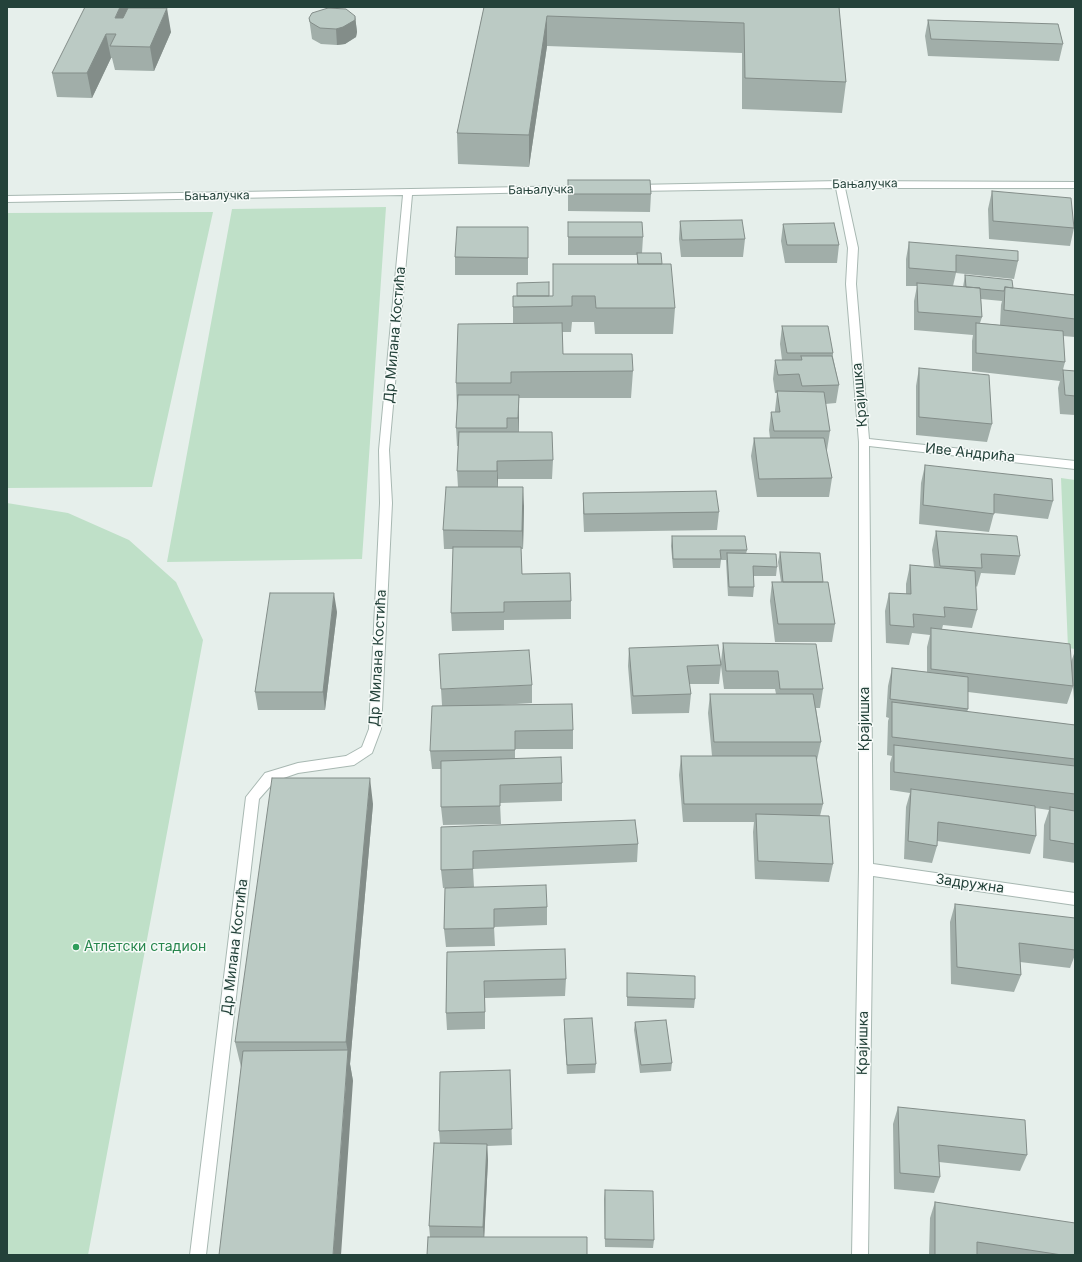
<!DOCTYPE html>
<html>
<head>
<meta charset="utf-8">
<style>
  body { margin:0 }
  #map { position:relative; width:1082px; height:1262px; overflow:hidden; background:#e6efeb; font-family:Inter,sans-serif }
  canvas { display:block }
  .frame { position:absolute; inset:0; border:8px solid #24423a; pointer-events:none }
</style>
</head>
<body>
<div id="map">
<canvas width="1082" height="1262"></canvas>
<div class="frame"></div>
</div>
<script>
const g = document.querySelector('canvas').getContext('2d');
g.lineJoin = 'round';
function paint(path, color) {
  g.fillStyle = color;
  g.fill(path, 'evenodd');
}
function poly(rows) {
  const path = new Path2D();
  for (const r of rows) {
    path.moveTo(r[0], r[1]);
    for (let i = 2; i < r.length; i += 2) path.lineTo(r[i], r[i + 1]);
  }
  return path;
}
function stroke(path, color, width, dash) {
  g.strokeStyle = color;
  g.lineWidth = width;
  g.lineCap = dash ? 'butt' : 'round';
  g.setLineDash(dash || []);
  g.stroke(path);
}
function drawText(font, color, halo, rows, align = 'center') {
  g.font = font + ' Inter,sans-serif';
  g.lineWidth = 3;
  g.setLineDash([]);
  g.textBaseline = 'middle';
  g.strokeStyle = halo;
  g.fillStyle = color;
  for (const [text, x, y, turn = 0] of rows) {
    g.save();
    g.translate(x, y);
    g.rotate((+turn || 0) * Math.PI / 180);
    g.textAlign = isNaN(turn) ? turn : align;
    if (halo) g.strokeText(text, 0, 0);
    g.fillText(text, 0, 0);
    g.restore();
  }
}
const green = poly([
  [386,207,362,559,167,562,232,209],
  [213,212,152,487,7,488,7,213],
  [1061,478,1075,480,1075,649,1068,648],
  [7,503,68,513,129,540,176,582,203,640,88,1255,7,1255]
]);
const minor = poly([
  [840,181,1075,182,1075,188,845,188,858,248,856,284,869,439,1075,461,1075,469,869,446,873,864,1075,893,1075,905,873,876,868,1255,852,1255,859,869,859,442,846,284,848,248,836,188,634,191,629,188,634,185,840,181],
  [584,186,587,187,587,191,412,195,389,450,392,503,381,729,372,753,354,765,298,773,275,781,259,799,206,1255,190,1255,246,797,265,773,298,763,346,756,362,747,369,729,380,503,379,450,403,195,7,202,7,196,584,186]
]);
const wall = poly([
  [484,7,839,7,846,82,842,113,742,109,742,53,547,46,529,167,458,164,457,133],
  [135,8,171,32,154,71,115,70,112,58,111,58,92,98,57,97,52,73],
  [355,16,357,32,356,37,345,44,337,45,321,44,312,39,309,18],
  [928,20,1063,44,1059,61,928,56,925,36],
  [568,180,651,194,650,212,568,211],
  [992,191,1074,228,1070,246,989,239,988,209],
  [680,221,745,239,743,257,681,257,679,239],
  [568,222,643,237,642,253,662,264,675,308,673,334,595,334,594,322,572,322,571,332,562,332,563,354,633,371,631,398,519,398,519,432,553,460,552,479,498,479,498,487,524,506,523,549,521,549,522,574,571,601,571,619,504,620,504,630,452,631,451,613,453,549,444,549,443,530,458,487,457,471,458,446,457,446,456,428,457,409,456,383,513,323,513,307,549,296,553,296,553,264,637,264,637,255,568,255],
  [783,224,839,245,837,263,785,263,781,241],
  [528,227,528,275,455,275,455,257],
  [909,242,1018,261,1014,279,956,273,953,286,963,287,965,275,1013,288,1075,295,1075,337,1063,336,1065,362,1060,381,972,371,972,341,973,335,914,330,914,301,917,286,906,286,906,259],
  [981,299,1002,301,1001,305,1000,325,980,323,982,317],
  [782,326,833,353,833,357,839,385,836,403,825,404,830,431,827,450,826,450,832,478,829,497,757,497,751,456,754,438,770,438,769,430,771,412,775,412,775,410,777,393,775,393,773,379,775,360,782,360,780,344],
  [919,368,992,424,987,442,916,435,916,386],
  [1063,370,1075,371,1075,415,1060,414,1058,388],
  [925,465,1053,501,1048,519,994,513,989,532,919,524,921,483],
  [583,493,719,512,717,530,584,532,583,512],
  [936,531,1020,556,1015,575,981,573,977,587,976,586,977,610,972,628,943,625,942,629,1071,662,1075,651,1075,700,1074,700,1073,687,1067,704,968,692,968,709,967,712,1075,725,1075,863,1043,858,1044,825,1049,810,1035,808,1036,836,1030,854,937,841,937,846,932,863,904,859,906,807,910,793,890,790,890,763,892,756,887,755,888,721,889,718,886,717,888,686,892,668,927,672,927,647,930,635,912,633,909,645,886,643,885,611,889,593,906,594,906,584,910,565,934,567,932,550],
  [672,536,747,550,746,554,777,567,776,576,753,576,754,587,753,597,728,596,726,560,721,560,720,568,673,568,671,546],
  [780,552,823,582,835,624,832,642,775,642,770,601,772,582,781,582,778,562],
  [337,612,325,710,258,710,255,692],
  [723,643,823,689,820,708,816,708,821,742,817,760,816,760,823,804,820,816,833,864,829,882,755,879,753,832,754,822,683,822,679,775,681,756,712,756,708,713,710,694,776,694,775,689,724,689,721,666,719,684,689,684,691,694,689,713,632,714,628,666,629,648,721,662],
  [532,685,532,703,500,705,573,730,573,749,515,749,515,759,562,783,562,801,500,803,501,824,443,825,441,807,441,769,432,769,430,751,442,705,441,689],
  [373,804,350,1064,353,1081,241,1067,235,1042],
  [441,827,638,844,637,862,473,869,474,887,443,888,441,870],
  [445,888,547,907,547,925,494,927,495,946,446,947,444,929],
  [955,904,1075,924,1075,955,1070,968,1020,962,1021,975,1014,992,951,984,950,922],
  [447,952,566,979,565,996,485,998,485,1029,447,1030,446,1013],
  [627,973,695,999,694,1008,627,1006],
  [564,1019,596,1064,595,1073,567,1074,564,1028],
  [635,1022,672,1063,671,1071,640,1073,634,1030],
  [510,1070,512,1145,487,1146,488,1160,484,1237,430,1237,429,1226,440,1143,439,1131],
  [898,1107,1027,1155,1020,1171,939,1162,940,1177,934,1193,894,1189,893,1124],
  [605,1190,654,1240,653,1248,605,1247,604,1199],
  [935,1202,1075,1255,929,1255,930,1218]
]);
const shadedWall = poly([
  [120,7,135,7,119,42,115,18],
  [167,8,171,32,154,71,150,47],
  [355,16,357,32,356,37,345,44,337,45,336,29],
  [547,16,547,46,529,167,529,135],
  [106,34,111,58,92,98,87,73],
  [519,395,519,436,518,418],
  [497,461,498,479,497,489],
  [523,487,524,506,523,549,522,531],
  [334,593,337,612,325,710,323,692],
  [370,778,373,804,350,1064,353,1081,341,1255,333,1255,348,1053,346,1042],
  [487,1144,488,1160,484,1243,483,1227]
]);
const building = poly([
  [85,7,120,7,115,18,123,18,128,8,167,8,150,47,110,46,116,34,106,34,87,73,52,73,85,7],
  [484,7,839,7,846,82,745,78,744,23,547,16,529,135,457,133,484,7],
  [328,8,346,9,355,16,355,20,343,27,336,29,320,28,310,22,309,18,312,13,328,8],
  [928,20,1058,24,1063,44,931,39,928,20],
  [568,180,650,180,651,194,568,194,568,180],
  [992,191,1071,198,1074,228,993,221,992,191],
  [742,220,745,239,682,240,680,221,742,220],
  [568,222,642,222,643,237,568,237,568,222],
  [834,223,839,245,787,245,783,224,834,223],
  [457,227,528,227,528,258,455,257,457,227],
  [909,242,1018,251,1018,261,956,255,956,272,909,268,909,242],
  [637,253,661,253,662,264,638,264,637,253],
  [553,264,671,264,675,308,596,308,595,296,572,296,572,306,513,307,513,296,553,296,553,264],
  [965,275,1012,280,1013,288,1005,287,1004,291,980,289,980,288,966,287,965,275],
  [549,282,549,296,517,296,517,283,549,282],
  [917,283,980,288,982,317,918,312,917,283],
  [1005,287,1075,295,1075,319,1004,310,1005,287],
  [562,323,563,354,632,354,633,371,511,372,511,383,456,383,458,324,562,323],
  [976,323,1063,331,1065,362,976,353,976,323],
  [782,326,828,326,833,353,787,353,782,326],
  [801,356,832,356,839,385,802,386,799,374,778,375,775,360,802,360,801,356],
  [919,368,989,375,992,424,919,417,919,368],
  [1063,370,1075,371,1075,396,1065,395,1063,370],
  [777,391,824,392,830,431,774,431,771,412,780,412,777,391],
  [458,395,519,395,518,418,507,418,507,428,456,428,458,395],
  [459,432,552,432,553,460,497,461,497,471,457,471,459,432],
  [754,438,824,438,832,478,759,479,754,438],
  [925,465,1052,479,1053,501,994,494,994,514,923,505,925,465],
  [446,487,523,487,522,531,443,530,446,487],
  [716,491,719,512,584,514,583,493,716,491],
  [936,531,1017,536,1020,556,981,554,982,568,940,566,936,531],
  [672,536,745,536,747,550,720,550,721,559,673,559,672,536],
  [453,547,521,547,522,574,570,573,571,601,504,602,504,612,451,613,453,547],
  [780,552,820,553,823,582,783,582,780,552],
  [727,553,776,554,777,567,753,566,754,587,729,587,727,553],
  [910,565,975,571,977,610,944,607,945,617,913,614,914,627,890,625,889,593,911,594,910,565],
  [772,582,828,582,835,624,778,624,772,582],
  [270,593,334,593,323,692,255,692,270,593],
  [931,628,1070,644,1073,686,931,669,931,628],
  [723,643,816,644,823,689,780,689,778,671,726,671,723,643],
  [718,645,721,665,687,666,691,694,633,696,629,648,718,645],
  [529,650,532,685,441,689,439,654,529,650],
  [892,668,968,677,968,709,890,699,892,668],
  [710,694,813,694,821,742,714,742,710,694],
  [892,702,1075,725,1075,759,892,737,892,702],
  [572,704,573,730,515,731,515,750,430,751,432,706,572,704],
  [894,745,1075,766,1075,794,894,772,894,745],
  [681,756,816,756,823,804,684,804,681,756],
  [561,757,562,783,500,785,500,806,441,807,441,761,561,757],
  [272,778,370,778,346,1042,235,1042,272,778],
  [911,789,1035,806,1036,836,938,822,937,846,908,841,911,789],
  [1050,807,1075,811,1075,844,1050,840,1050,807],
  [756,814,829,816,833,864,758,861,756,814],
  [635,820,638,844,473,851,473,869,441,870,441,827,635,820],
  [546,885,547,907,494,909,494,928,444,929,445,888,546,885],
  [955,904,1075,918,1075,950,1019,943,1021,975,957,967,955,904],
  [565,949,566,979,484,981,485,1012,446,1013,447,952,565,949],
  [627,973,695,976,695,999,627,997,627,973],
  [592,1018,596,1064,567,1065,564,1019,592,1018],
  [666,1020,672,1063,641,1065,635,1022,666,1020],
  [348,1050,333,1255,219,1255,243,1051,348,1050],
  [510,1070,512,1129,439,1131,440,1072,510,1070],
  [898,1107,1025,1120,1027,1155,938,1145,940,1177,900,1173,898,1107],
  [434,1143,487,1144,483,1227,429,1226,434,1143],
  [605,1190,653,1191,654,1240,605,1239,605,1190],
  [935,1202,1075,1223,1075,1255,1062,1255,977,1242,977,1255,935,1255,935,1202],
  [428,1237,587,1237,587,1255,427,1255,428,1237]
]);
const markers = [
  [76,947,4,"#2e9e5b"]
];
const farStreetnames = [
  ["Бањалучка",865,184,-1],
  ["Бањалучка",541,190,-1],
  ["Бањалучка",217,196,-1]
];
const streetNames = [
  ["Др Милана Костића",395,335,-85],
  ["Крајишка",860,395,-95],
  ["Иве Андрића",970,453,6],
  ["Др Милана Костића",378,658,-87],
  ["Крајишка",865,719,-90],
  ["Задружна",970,884,8],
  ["Др Милана Костића",235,947,-83],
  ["Крајишка",863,1043,-89]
];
const leisureNames = [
  ["Атлетски стадион",84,947]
];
paint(green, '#bfe0c8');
stroke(minor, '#a8b8b2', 2);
paint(minor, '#fff');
paint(wall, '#a1aea9');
paint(shadedWall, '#838d89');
paint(building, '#bbcac4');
stroke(building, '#838d89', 1);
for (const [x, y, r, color] of markers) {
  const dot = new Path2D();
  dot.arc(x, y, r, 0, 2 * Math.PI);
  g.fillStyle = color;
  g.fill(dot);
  stroke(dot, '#f7fbf9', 1.5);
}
drawText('12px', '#24423a', '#f7fbf9', farStreetnames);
drawText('14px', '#24423a', '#f7fbf9', streetNames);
drawText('14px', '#27864d', '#f7fbf9', leisureNames, 'left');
</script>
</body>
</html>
